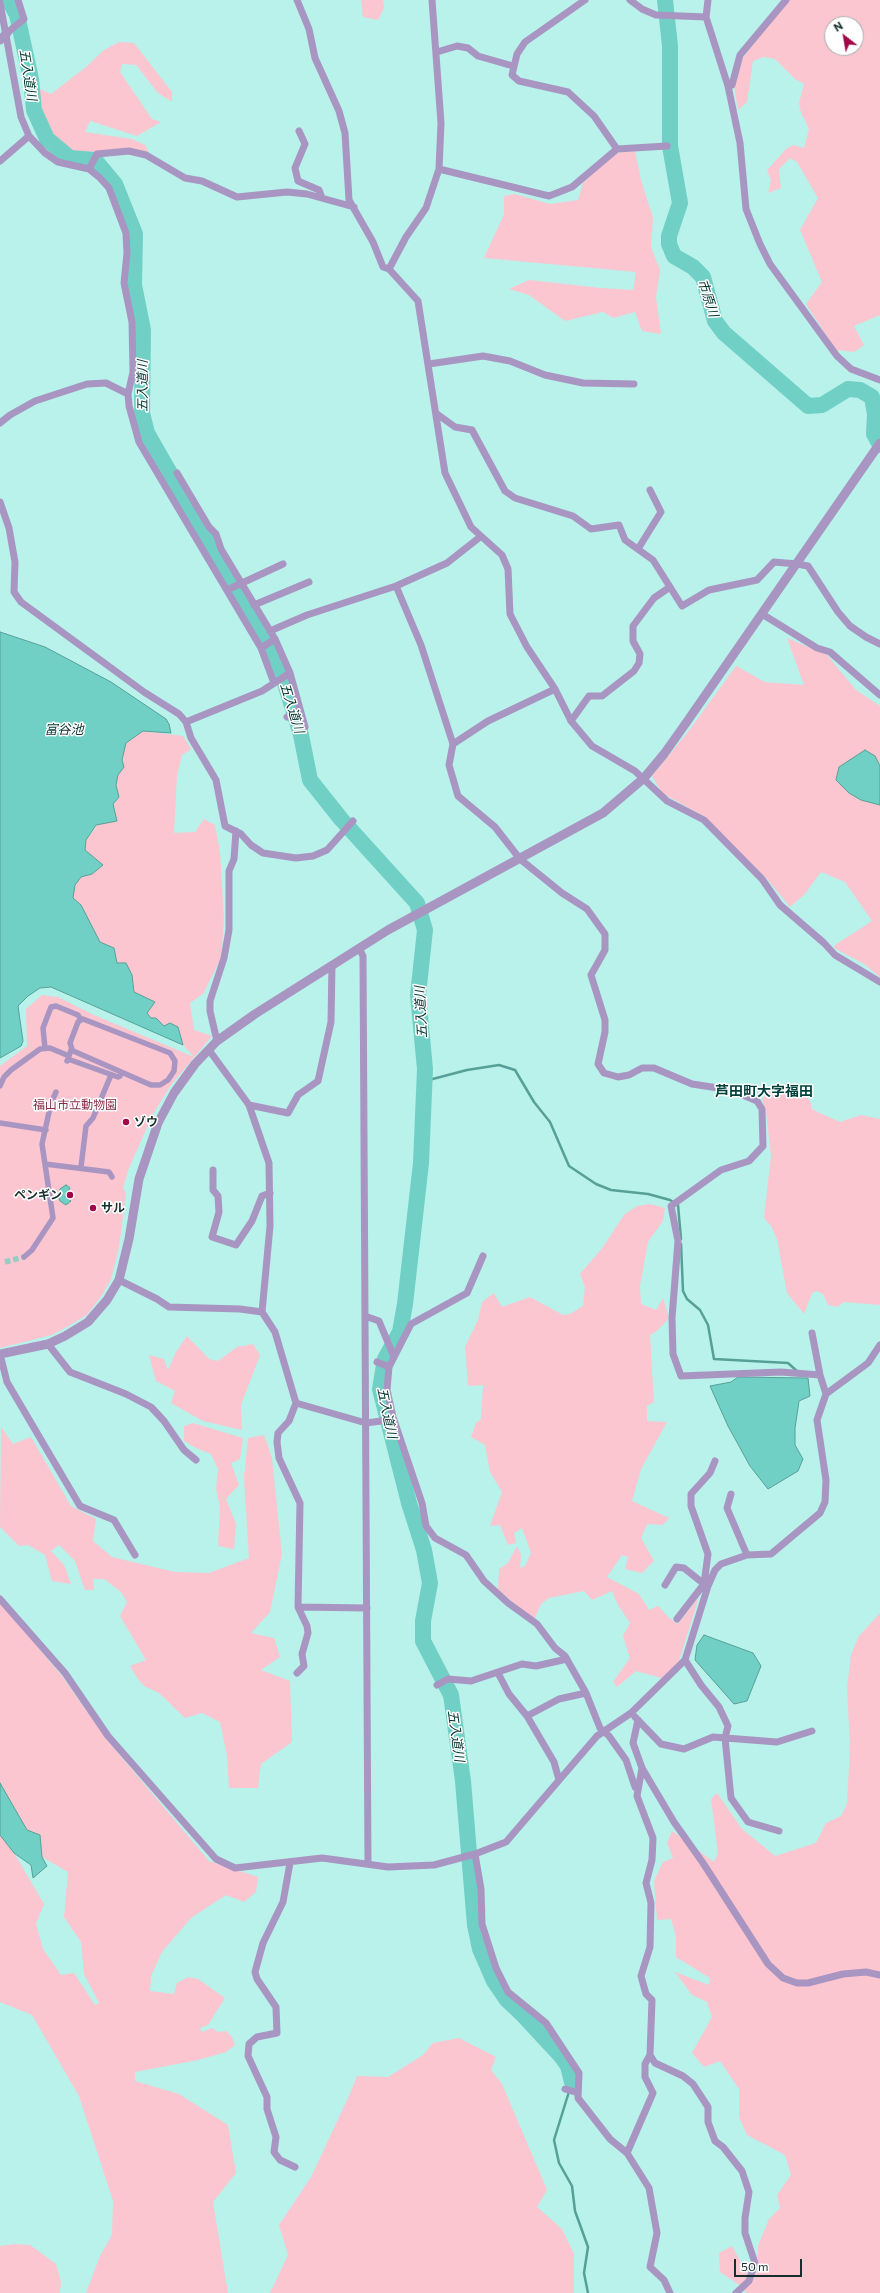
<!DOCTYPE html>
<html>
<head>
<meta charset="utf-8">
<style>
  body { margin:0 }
  #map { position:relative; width:880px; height:2293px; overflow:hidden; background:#b8f2ea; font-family:Commissioner,sans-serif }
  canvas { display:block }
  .north { position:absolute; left:824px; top:16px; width:40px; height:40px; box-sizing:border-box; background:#fff; border:1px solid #a2acab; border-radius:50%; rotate:329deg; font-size:11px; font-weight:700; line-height:16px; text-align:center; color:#172f2c }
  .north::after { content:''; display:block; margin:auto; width:14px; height:18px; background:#a10748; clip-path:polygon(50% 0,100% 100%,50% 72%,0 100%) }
  .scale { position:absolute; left:734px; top:2259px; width:68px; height:18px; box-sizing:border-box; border:2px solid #172f2c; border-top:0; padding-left:5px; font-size:12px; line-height:14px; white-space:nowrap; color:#172f2c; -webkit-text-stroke:3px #fff; paint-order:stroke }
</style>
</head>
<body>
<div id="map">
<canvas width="880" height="2293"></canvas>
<div class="north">N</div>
<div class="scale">50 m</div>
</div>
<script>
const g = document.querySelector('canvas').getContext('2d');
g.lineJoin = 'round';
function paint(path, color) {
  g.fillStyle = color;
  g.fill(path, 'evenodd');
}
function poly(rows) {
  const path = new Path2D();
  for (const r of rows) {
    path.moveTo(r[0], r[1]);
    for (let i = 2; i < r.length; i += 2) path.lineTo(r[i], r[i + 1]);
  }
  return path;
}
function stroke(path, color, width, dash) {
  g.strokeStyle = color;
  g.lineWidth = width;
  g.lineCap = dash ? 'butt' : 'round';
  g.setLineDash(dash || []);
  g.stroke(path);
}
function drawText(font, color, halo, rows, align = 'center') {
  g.font = font + ' Commissioner,"Noto Sans JP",sans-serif';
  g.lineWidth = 3;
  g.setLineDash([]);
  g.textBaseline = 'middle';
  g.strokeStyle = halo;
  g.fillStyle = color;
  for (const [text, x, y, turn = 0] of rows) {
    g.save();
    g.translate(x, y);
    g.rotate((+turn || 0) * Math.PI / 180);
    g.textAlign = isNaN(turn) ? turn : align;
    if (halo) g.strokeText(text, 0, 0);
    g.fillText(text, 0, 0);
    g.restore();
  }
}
const green = poly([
  [361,0,383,0,384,8,378,20,363,17],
  [789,0,880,0,880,315,854,326,864,345,854,352,836,350,806,304,822,282,800,230,818,198,797,162,790,158,779,169,781,188,768,193,771,180,767,170,787,148,794,145,804,148,809,129,801,113,799,103,804,84,795,79,775,59,764,57,753,61,747,102,738,110,733,79,743,58,766,26],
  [832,24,856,24,856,48,832,48],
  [119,42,134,43,172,92,172,102,158,93,136,65,122,64,120,72,152,119,161,122,137,136,90,121,85,132,132,139,145,145,149,153,130,149,88,152,76,156,63,156,41,140,33,124,31,96,38,88,51,94,86,67,104,50],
  [635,151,641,180,653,218,651,247,660,270,656,297,661,334,642,331,635,312,613,318,603,312,565,321,529,295,509,289,529,280,601,288,633,290,636,272,484,258,504,214,504,196,515,194,550,204,578,200,583,183,615,153],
  [787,638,827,655,856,690,880,706,880,766,875,756,861,800,880,805,880,977,864,964,834,948,835,945,872,921,845,882,821,872,805,894,790,907,768,880,705,817,662,793,652,776,688,732,736,666,765,682,804,685],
  [143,731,183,736,191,749,182,755,177,775,174,833,195,832,204,819,215,825,220,852,224,920,221,958,203,994,190,1003,194,1030,212,1036,171,1085,153,1114,129,1168,123,1188,126,1193,119,1247,111,1279,102,1295,87,1315,65,1328,52,1335,0,1348,0,1066,27,1046,26,1009,42,995,58,997,94,1015,194,1057,183,1045,178,1027,164,1026,151,1018,146,1012,154,1002,134,992,134,984,117,963,114,949,100,943,81,905,73,898,75,884,81,877,92,874,102,866,85,850,86,840,119,797,116,785,118,775,124,767,122,760,126,743],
  [780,1090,805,1094,811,1103,811,1109,840,1122,861,1115,880,1119,880,1305,844,1302,837,1307,828,1305,823,1294,817,1291,812,1293,804,1314,787,1293,777,1239,771,1226,764,1218,771,1156,766,1111,762,1100,769,1091],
  [651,1204,665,1208,663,1221,648,1242,640,1286,641,1304,656,1310,663,1298,669,1318,657,1331,650,1335,654,1402,647,1406,647,1421,667,1422,641,1469,632,1501,669,1518,663,1525,647,1524,641,1538,654,1561,642,1573,625,1569,628,1557,622,1555,607,1577,639,1594,649,1610,658,1606,669,1618,678,1624,699,1597,677,1667,665,1679,636,1671,617,1687,613,1682,630,1658,623,1636,630,1623,618,1605,612,1591,592,1600,584,1591,549,1598,541,1604,534,1620,498,1590,499,1569,508,1563,517,1546,521,1555,520,1568,525,1566,531,1553,522,1528,514,1533,516,1543,508,1545,500,1525,490,1526,502,1492,490,1472,485,1445,471,1437,476,1423,481,1419,483,1385,468,1386,465,1347,478,1320,482,1302,494,1293,502,1307,530,1297,563,1315,570,1314,583,1306,585,1287,580,1274,603,1247,624,1215,637,1206],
  [187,1336,209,1359,218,1361,237,1347,253,1344,260,1355,241,1405,242,1430,203,1421,171,1403,175,1391,156,1381,149,1355,164,1359,168,1370,176,1352],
  [193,1423,243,1438,240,1459,231,1463,239,1485,226,1499,236,1524,234,1549,218,1546,220,1507,216,1489,218,1469,211,1454,196,1448,184,1441,184,1426],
  [1,1427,13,1444,31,1437,71,1506,96,1519,93,1541,112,1557,175,1572,209,1573,249,1558,244,1478,248,1438,264,1435,272,1458,282,1554,270,1612,251,1633,274,1638,280,1657,261,1670,290,1681,292,1742,261,1764,258,1788,229,1788,227,1756,220,1722,202,1713,185,1718,159,1693,144,1686,138,1679,130,1666,146,1660,120,1616,127,1602,121,1592,104,1579,93,1579,94,1590,85,1590,75,1561,59,1545,51,1551,64,1565,71,1584,52,1581,45,1555,28,1545,19,1546,0,1527],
  [0,1602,62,1676,107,1740,209,1861,258,1877,256,1892,244,1902,226,1895,191,1918,162,1952,151,1976,150,1991,174,1994,177,1983,188,1977,198,1979,225,1998,208,2025,200,2028,202,2032,212,2028,218,2032,226,2031,232,2037,235,2045,226,2052,198,2060,135,2072,135,2081,179,2094,228,2125,236,2173,213,2202,228,2293,86,2293,100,2256,112,2235,113,2201,79,2096,32,2015,0,2002,0,1835,14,1853,44,1904,36,1924,43,1949,61,1975,74,1973,95,2005,99,2003,84,1974,81,1942,64,1917,68,1872,42,1857,40,1835,27,1830,0,1783],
  [880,1613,880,2293,747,2293,738,2284,720,2272,719,2253,732,2246,752,2282,758,2269,758,2246,769,2219,780,2208,777,2195,791,2175,785,2155,747,2135,739,2117,739,2089,720,2061,704,2067,692,2053,712,2017,707,2002,692,1995,675,1972,709,1985,710,1978,676,1957,676,1937,671,1919,657,1920,654,1881,663,1862,673,1858,667,1843,672,1831,714,1862,718,1853,711,1799,717,1793,742,1829,775,1856,816,1843,826,1823,841,1816,847,1804,850,1747,847,1688,851,1655,859,1636],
  [459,2038,496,2057,491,2070,502,2084,547,2190,537,2207,562,2229,574,2254,574,2293,270,2293,288,2255,279,2225,311,2177,349,2096,357,2076,388,2077,423,2055,433,2043],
  [15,2244,30,2245,56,2264,61,2282,60,2293,0,2293,0,2246]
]);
const water = poly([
  [0,632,45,647,111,682,166,719,169,724,171,733,143,731,126,743,122,760,124,767,118,775,116,785,119,797,113,804,117,821,96,825,86,840,85,850,103,865,92,874,81,877,75,885,73,898,81,905,100,942,114,948,117,963,126,963,132,975,134,992,155,1002,147,1013,151,1018,156,1018,164,1026,170,1023,178,1027,183,1045,51,987,40,988,28,996,18,1006,23,1041,21,1046,0,1058,0,632],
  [865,750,875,756,880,766,880,805,861,800,849,793,836,780,839,767,865,750],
  [66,1185,70,1188,65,1196,71,1201,66,1205,60,1201,58,1196,60,1189,66,1185],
  [738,1377,808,1378,810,1396,799,1401,795,1428,795,1445,803,1459,798,1471,768,1489,750,1466,728,1426,710,1386,731,1382,738,1377],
  [704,1635,753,1653,761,1666,747,1701,734,1704,695,1660,697,1645,704,1635],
  [0,1783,27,1830,40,1835,42,1857,47,1866,33,1878,31,1865,14,1853,0,1835,0,1783]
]);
const stream = poly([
  [425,1081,467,1070,499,1065,515,1070,534,1102,550,1122,569,1166,596,1184,611,1190,648,1194,670,1200,678,1205,681,1239],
  [681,1244,683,1291,687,1299,700,1310,708,1325,714,1359,788,1363,798,1372],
  [572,2082,554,2140,559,2163,572,2186,575,2211,588,2247,584,2273,588,2293]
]);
const river = poly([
  [9,0,17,15,31,79,34,110,47,139,70,158,95,160,115,184,135,234,134,285,143,330,142,413,147,433,279,664,301,735,310,780,341,819,417,903,425,930,418,995,425,1069,421,1163,405,1304,400,1332,385,1359,380,1389,409,1503,424,1550,430,1583,423,1621,423,1641,451,1695,463,1781,475,1925,480,1949,494,1981,507,2000,523,2015,561,2056,568,2066,572,2082],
  [665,0,670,46,670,146,680,203,669,236,669,244,674,256,693,267,703,277,715,321,724,333,808,406,822,405,848,389,860,390,872,397,875,414,874,434,880,445]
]);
const pedestrianTunnel = poly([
  [5,1262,24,1257]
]);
const pedestrian = poly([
  [45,1048,43,1028,51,1007,56,1006,78,1015,81,1020],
  [68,1059,118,1077,120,1076],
  [67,1061,68,1059,71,1050,72,1049,70,1043,78,1022,83,1019,170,1053,175,1061,174,1071,168,1080,160,1085,151,1085,71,1050],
  [0,1086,4,1077,11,1070,40,1049,50,1048,69,1056],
  [0,1123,46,1130],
  [45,1164,109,1172,112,1177],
  [81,1167,86,1126,93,1118,111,1075],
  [24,1257,32,1250,53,1218,42,1144,51,1103,56,1092]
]);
const minor = poly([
  [297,0,309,29,315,58,339,111,345,133,349,200,373,242,383,267,389,269,418,301,445,473,471,527,502,555,508,569,510,614,527,647,555,689,571,721,592,746,635,771,667,801,704,820,762,879,780,905,824,943,835,955,880,982],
  [585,0,525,42,517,54,512,75,519,81,568,92,594,116,617,149],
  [630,0,642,9,656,15,706,17],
  [708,0,706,17,728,86,740,143,746,209,760,244,770,264,837,356,851,369,880,380],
  [0,3,21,117,29,136,45,153,58,162,89,169,99,177,109,188,126,233,127,253,124,283,132,322,133,372,128,394,129,406,139,442,261,648,274,683],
  [7,33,24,19,18,0],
  [437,52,457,46,468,48,478,56,513,66],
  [728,86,732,85,740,55,786,0],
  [299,131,305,144,295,168,298,181,319,190,322,198],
  [0,161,29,136],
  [89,169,97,154,129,151,146,155,185,178,202,181,237,197,287,192,307,194,354,207],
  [439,169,549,196,572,187,617,149,667,146],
  [389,269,406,237,426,208,439,169,441,123,432,0],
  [429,364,483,356,510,361,545,375,583,383,634,384],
  [437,414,455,427,472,430,505,491,515,498,573,516,591,529,619,525,625,540,653,560,682,606,709,590,757,580,774,562,797,564,808,566,838,612,850,626,866,637,880,644],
  [0,423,10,415,35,401,87,384,106,383,128,394],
  [177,473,209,527,216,534,221,549,275,639,290,673,305,727],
  [0,502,9,528,15,562,14,592,21,602,144,692,179,714,186,722,191,738,216,780,225,826,241,834,251,845,263,853,296,858,313,856,327,850,353,821],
  [638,549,661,512,650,490],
  [396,586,421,645,453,744,449,765,458,796,495,827,520,859,562,893,587,909,605,934,605,950,591,975,605,1020,605,1032,598,1064,604,1073,618,1077,629,1075,642,1068,654,1068,692,1084,731,1090,757,1101,762,1109,763,1146,749,1161,721,1170,671,1206,678,1241,672,1318,673,1354,681,1376,781,1372,820,1375],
  [227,590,283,564],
  [254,605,309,582],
  [762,614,817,648,830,652,880,695],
  [270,631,307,615,396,586,447,563,480,537],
  [261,648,275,639],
  [287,717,300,709],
  [571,721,589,696,602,696,634,671,639,663,640,654,633,641,633,626,654,598,670,587],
  [186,722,262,691,290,673],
  [453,744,488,721,555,689],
  [359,948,363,956,368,1864],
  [217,1041,210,1011,210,1001,224,958,229,930,229,871,234,859,236,831],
  [209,1050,249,1105,269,1163,270,1226,262,1312],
  [249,1105,288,1113,298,1095,318,1081,331,1022,332,965],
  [213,1170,213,1190,218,1196,219,1212,212,1237,236,1245,252,1221,262,1196,270,1193],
  [483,1256,467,1293,411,1324,389,1367,387,1390,393,1417,422,1503,426,1526,435,1538,466,1555,484,1581,508,1603,537,1624,555,1648,565,1656,586,1693,600,1728,609,1736,626,1760,635,1787,637,1789],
  [119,1280,157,1299,169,1307,240,1309,262,1312,275,1332,296,1403,289,1421,278,1433,277,1442,279,1458,300,1503,298,1607,307,1626,308,1633,302,1654,304,1666,297,1673],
  [365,1316,379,1321,394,1357],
  [812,1333,820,1375,826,1394],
  [48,1344,70,1372,126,1394,151,1407,164,1421,184,1450,196,1460],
  [0,1354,7,1382,80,1506,114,1520,135,1555],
  [377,1362,389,1367],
  [296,1403,366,1423,381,1421,393,1417],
  [731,1494,727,1508,747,1555],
  [665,1585,676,1567,684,1568,704,1584,677,1619],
  [708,1586,704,1584,708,1554,691,1506,691,1494,710,1473,715,1461],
  [0,1599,65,1673,108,1736,216,1859,235,1868,322,1858,388,1867,434,1865,475,1854,506,1842,597,1736,631,1713,685,1660,708,1586,715,1570,721,1564,747,1555,771,1554,820,1513,825,1502,826,1480,817,1420,826,1394,868,1363,880,1345],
  [298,1607,367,1608],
  [685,1660,701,1685,719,1707,728,1726,725,1738,731,1798,748,1822,779,1831],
  [498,1673,509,1694,527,1716,554,1762,559,1780],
  [437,1685,448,1679,471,1681,522,1664,536,1666,567,1659],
  [527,1716,559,1699,586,1693],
  [635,1717,661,1744,684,1749,713,1737,777,1742,812,1731],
  [638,1720,633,1743,642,1768,674,1822,703,1863,768,1964,783,1978,797,1983,808,1983,843,1974,866,1972,880,1975],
  [642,1768,637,1796,653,1838,652,1860,646,1883,651,1903,650,1947,641,1976,646,1994,652,2000,650,2055,655,2063,683,2076,693,2084,708,2107,708,2122,715,2141,723,2147,742,2171,749,2192,745,2218,745,2233,755,2263,749,2281,736,2293],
  [475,1854,481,1889,482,1924,496,1968,508,1992,546,2023,579,2073,578,2098,610,2139,627,2153,649,2188,657,2233,650,2267,664,2280,670,2293],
  [290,1863,283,1902,263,1943,255,1972,257,1979,276,2007,277,2033,257,2037,249,2044,248,2056,267,2097,267,2109,276,2137,274,2152,280,2160,295,2167],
  [565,2089,578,2093],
  [627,2153,653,2093,645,2077,645,2064,650,2055]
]);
const tertiary = poly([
  [0,40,7,33],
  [0,1354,48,1344,65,1336,88,1322,107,1300,119,1280,129,1239,139,1179,158,1123,174,1093,195,1064,217,1041,255,1014,388,930,603,813,644,778,664,754,686,723,880,443]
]);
const markers = [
  [126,1122,4,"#a10748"],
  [70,1195,4,"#a10748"],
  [93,1208,4,"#a10748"]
];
const parkNames = [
  ["福山市立動物園",75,1105]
];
const poiNames = [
  ["ゾウ",134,1122],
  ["ペンギン",62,1195,"right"],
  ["サル",101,1208]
];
const waterNames = [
  ["五入道川",28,75,81],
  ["市原川",708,298,72],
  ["五入道川",143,386,-90],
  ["五入道川",292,708,73],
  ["富谷池",64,730],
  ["五入道川",421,1012,-93],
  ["五入道川",387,1413,78],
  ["五入道川",456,1736,82]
];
const quarterNames = [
  ["芦田町大字福田",764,1091]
];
paint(green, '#fcc6d0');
paint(water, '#71d0c5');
stroke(water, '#56a097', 1);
stroke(stream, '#56a097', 2.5);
stroke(river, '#71d0c5', 16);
stroke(pedestrianTunnel, '#98cbc4', 5.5, [5.5, 3]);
stroke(pedestrian, '#a995c2', 5.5);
stroke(minor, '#a995c2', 7);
stroke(tertiary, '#a995c2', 9);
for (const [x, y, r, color] of markers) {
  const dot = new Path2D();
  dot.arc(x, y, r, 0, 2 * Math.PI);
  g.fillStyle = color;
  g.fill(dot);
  stroke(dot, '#fff', 1.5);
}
drawText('12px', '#852d47', '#fff', parkNames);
drawText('bold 12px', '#172f2c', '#fff', poiNames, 'left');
drawText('italic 13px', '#03342f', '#fff', waterNames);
drawText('bold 14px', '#00413c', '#fff', quarterNames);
</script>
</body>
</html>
